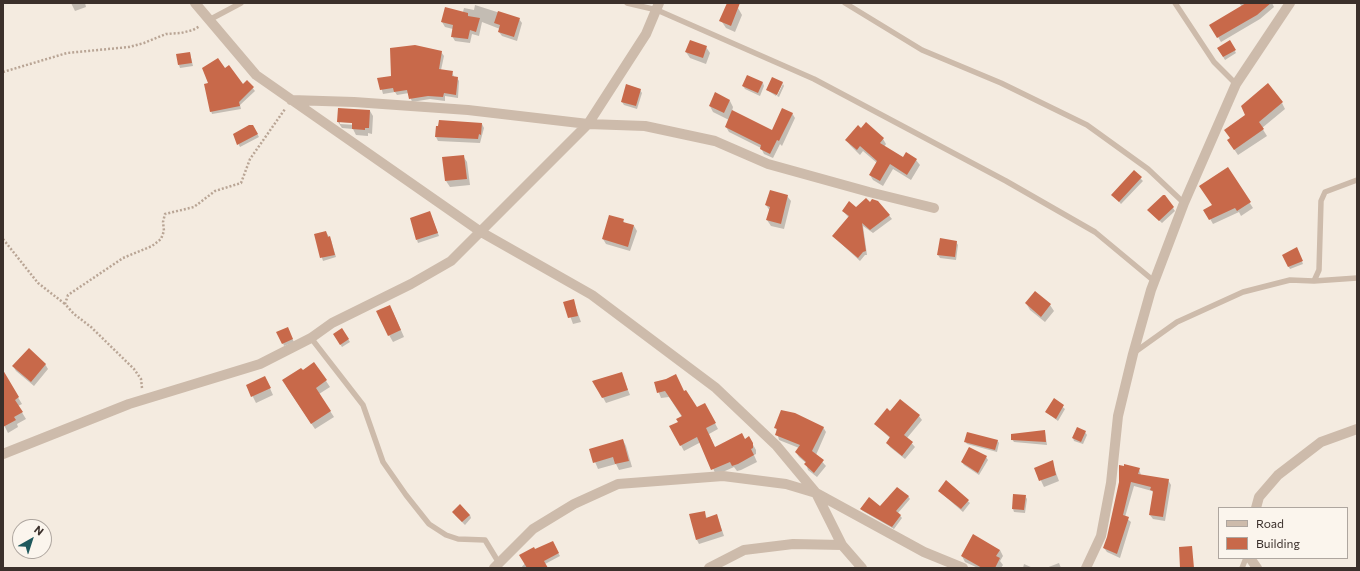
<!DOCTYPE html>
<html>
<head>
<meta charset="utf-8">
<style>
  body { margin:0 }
  #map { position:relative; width:1360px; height:571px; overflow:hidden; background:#f4ebe0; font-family:Commissioner,sans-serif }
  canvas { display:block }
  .frame { position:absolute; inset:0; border:4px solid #3b302b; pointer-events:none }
  .legend { position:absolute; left:1218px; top:507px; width:130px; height:52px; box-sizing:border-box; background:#fbf5ed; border:1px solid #aea69f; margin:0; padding:5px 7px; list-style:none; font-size:12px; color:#3b302b }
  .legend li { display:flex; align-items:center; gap:8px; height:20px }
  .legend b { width:20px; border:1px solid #aea69f }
  .north { position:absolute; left:12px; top:519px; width:40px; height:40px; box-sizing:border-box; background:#fbf5ed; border:1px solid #aea69f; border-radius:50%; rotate:39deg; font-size:11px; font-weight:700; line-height:16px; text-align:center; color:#3b302b }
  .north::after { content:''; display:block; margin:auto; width:14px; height:18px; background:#1f595d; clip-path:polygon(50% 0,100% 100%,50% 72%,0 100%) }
</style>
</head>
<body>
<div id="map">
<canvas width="1360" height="571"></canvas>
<div class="frame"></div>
<ul class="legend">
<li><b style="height:5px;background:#cdbbab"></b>Road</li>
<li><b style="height:11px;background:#c8694a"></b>Building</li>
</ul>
<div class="north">N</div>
</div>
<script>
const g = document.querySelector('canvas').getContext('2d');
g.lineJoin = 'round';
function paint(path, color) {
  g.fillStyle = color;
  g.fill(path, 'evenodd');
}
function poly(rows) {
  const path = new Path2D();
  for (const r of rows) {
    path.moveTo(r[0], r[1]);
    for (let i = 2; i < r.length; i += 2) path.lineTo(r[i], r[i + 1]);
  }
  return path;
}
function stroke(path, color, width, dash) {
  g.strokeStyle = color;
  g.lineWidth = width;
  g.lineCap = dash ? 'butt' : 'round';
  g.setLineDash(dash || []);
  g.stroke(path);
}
const shadow = poly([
  [71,3,85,3,86,7,75,11],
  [1239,3,1272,3,1274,7,1260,19,1221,42,1211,25,1242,7],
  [475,5,519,19,522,23,517,41,502,36,499,32,500,29,482,22,479,36,472,34,470,43,455,41,452,36,453,29,445,27,442,22,463,12,464,8,474,10],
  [738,8,742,15,735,32,726,28,722,22],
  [1230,42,1236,53,1225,60,1218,48],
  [706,47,710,53,706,64,690,58,686,52],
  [441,52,444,56,441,70,452,72,454,77,457,78,459,81,458,98,445,96,445,101,430,99,412,102,409,93,397,95,395,92,383,94,379,79,392,77],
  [190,53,193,66,180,68,179,65],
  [225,70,242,85,247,81,255,91,240,105,241,109,212,114,211,111],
  [748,76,763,83,764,86,760,96,745,89,743,86],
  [773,78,783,83,776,96,767,90],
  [783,84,784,86,779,97,777,96],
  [640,90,642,93,637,109,624,105,622,102],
  [730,101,733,107,732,111,772,131,792,113,795,118,782,146,780,144,773,158,764,154,761,148,729,132,726,127,729,120,713,112,710,106],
  [1282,103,1285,109,1262,128,1267,136,1238,155,1232,146,1247,115],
  [339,109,370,111,373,116,372,134,368,133,368,136,356,135,353,129,342,128,338,122],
  [340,122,357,123,357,125,340,124],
  [482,124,484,128,480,143,438,141,436,137,439,127],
  [253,126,259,137,240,147,234,135],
  [883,139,886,144,884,147,903,158,916,160,920,165,911,180,893,169,883,186,873,180,870,175,877,163,863,151,860,155,850,145,846,140],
  [463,156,467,162,470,185,450,187,446,181],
  [1227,168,1253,208,1241,216,1239,212,1213,224,1205,210,1213,205],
  [1134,172,1143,181,1121,204,1113,195],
  [787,196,791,201,784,229,771,226,767,220,770,211,766,205],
  [878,202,892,219,873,233,863,226,867,255,865,255,860,261,834,237,849,218,843,211],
  [1173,208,1175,211,1162,223,1148,210],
  [431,215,439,236,418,243,417,240],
  [623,220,625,224,634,226,637,231,630,251,606,244,603,239],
  [326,232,331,240,336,257,323,261,315,235],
  [956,242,958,245,956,260,940,258,938,255],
  [1298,252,1303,264,1290,269,1283,256],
  [1035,292,1050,305,1054,311,1045,322,1030,310,1026,303],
  [573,300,581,322,573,324,565,302],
  [393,312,404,337,393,342,389,335],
  [287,328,294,342,284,346,283,343],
  [336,337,348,339,350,342,342,347],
  [314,363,330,387,319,394,334,417,315,429,286,386,302,371],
  [45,364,48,369,34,386,16,371,13,366],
  [621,373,630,395,606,403,594,381],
  [7,379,22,404,18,406,26,419,17,424,18,427,8,433,3,423,3,381],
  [655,383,684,392,697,408,708,410,718,429,709,434,715,448,745,440,752,443,756,450,756,454,754,455,757,462,741,470,737,471,734,467,716,475,701,442,684,451,671,427,679,423,682,417,669,397,661,398],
  [268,384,273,395,256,403,247,385],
  [900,400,919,416,922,420,907,438,915,447,905,459,890,447,887,443,891,439,875,424,891,412],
  [1054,400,1065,409,1058,421,1046,412],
  [823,427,826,432,816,455,826,466,817,477,808,470,806,463,799,457,796,452,799,448,779,440,776,428],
  [1045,432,1047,445,1014,442,1012,439],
  [1085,432,1087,435,1083,444,1074,441,1073,438],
  [623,440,626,446,632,467,619,470,616,464,598,469,590,450],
  [997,440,999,443,997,452,967,444,965,441],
  [969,448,986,457,988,460,979,475,964,465,962,462],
  [1052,462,1059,481,1044,487,1035,468],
  [1139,469,1141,475,1168,480,1171,485,1165,521,1153,519,1150,515,1154,494,1152,491,1134,486,1125,517,1131,522,1120,558,1107,552,1104,548,1108,538,1120,482],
  [946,482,970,503,963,512,939,491],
  [908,496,910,499,898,513,902,518,894,529,863,511,861,509,880,507],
  [1025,496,1027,499,1025,513,1014,512,1013,509],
  [704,512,707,518,717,515,724,536,699,544,697,540],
  [455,515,470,515,471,518,465,525],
  [552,542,560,556,545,564,547,568,521,568,535,551],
  [1000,550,1003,556,1000,561,1003,565,1001,568,978,568,965,562,962,556],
  [1059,563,1061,568,1046,568],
  [1024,564,1033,568,1023,568]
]);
const building = poly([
  [727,3,740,3,731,26,719,21],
  [1246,3,1271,3,1257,15,1217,38,1209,25],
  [445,7,468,13,468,16,480,18,476,32,470,30,468,39,451,37,453,25,441,22],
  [498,11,520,18,514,37,498,32,500,25,494,23],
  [690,40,707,46,703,58,685,52],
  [1230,40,1236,50,1223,57,1217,48],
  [415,45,442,51,439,69,453,71,452,76,458,77,456,95,444,93,443,97,428,96,409,99,407,90,394,92,393,88,380,90,377,78,391,76,390,48],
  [190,52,192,63,178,65,176,54],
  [218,58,225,68,229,65,243,84,247,80,254,87,239,102,240,106,210,112,204,84,208,83,202,68],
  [747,75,763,82,758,93,742,86],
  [772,77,783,82,777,95,766,90],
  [1268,83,1283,102,1259,122,1264,129,1234,150,1227,140,1230,138,1224,130,1245,115,1241,106],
  [626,84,641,89,636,106,621,102],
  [715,92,730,100,724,113,709,106],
  [338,108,370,110,369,128,365,128,365,130,352,129,352,123,337,122],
  [782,108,793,113,779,141,777,140,770,154,760,149,761,145,725,127,732,110,772,130],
  [439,120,482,123,481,135,479,134,478,139,435,137,436,126,438,126],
  [866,122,884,138,880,143,903,157,906,152,917,159,907,175,890,164,880,181,869,175,877,161,860,146,857,150,845,140,858,125,861,128],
  [249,125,253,125,258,134,237,145,233,134],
  [464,155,467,179,445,181,442,157],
  [1228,167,1251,202,1237,211,1235,208,1209,220,1203,210,1212,205,1199,186],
  [1134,170,1142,177,1119,202,1111,195],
  [770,190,788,195,781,224,766,220,770,207,765,205],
  [1163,195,1165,195,1174,207,1159,221,1147,210],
  [866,198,870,202,872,199,878,201,890,215,870,230,862,223,866,251,863,252,858,258,832,236,849,216,842,211,849,201,856,207],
  [430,211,438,233,416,240,410,218],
  [609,215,624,219,623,222,634,225,628,247,602,239],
  [326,231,328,237,330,236,335,255,320,258,314,234],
  [940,238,957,241,955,257,937,255],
  [1297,247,1303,261,1288,267,1282,255],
  [1035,291,1051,304,1041,317,1025,303],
  [574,299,578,316,568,318,563,302],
  [390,305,401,330,388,336,376,311],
  [288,327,293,339,282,344,276,332],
  [342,328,349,339,340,345,333,334],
  [29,348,46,364,31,382,12,366],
  [314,362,327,380,316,388,331,411,311,424,282,380,301,368,303,370],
  [3,370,19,397,15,400,23,412,14,417,16,420,3,427],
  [622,372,628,390,602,398,592,381],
  [676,374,684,391,686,390,697,407,705,403,716,423,706,428,715,447,742,433,745,439,749,436,753,443,753,448,751,449,754,455,738,464,732,466,730,462,711,470,697,437,680,446,669,426,678,422,676,419,682,416,665,391,657,393,654,382,666,379],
  [265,376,271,388,251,397,246,385],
  [1054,398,1064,405,1056,419,1045,412],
  [900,399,920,415,904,435,913,442,902,456,886,443,890,437,874,424,887,408,890,411],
  [781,410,795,413,824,427,812,451,824,460,814,473,804,464,806,462,795,452,800,445,775,435,777,429,774,428],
  [1077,427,1086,431,1081,442,1072,438],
  [1045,430,1046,442,1011,440,1011,434],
  [967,432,998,440,995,450,964,442],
  [623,439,629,461,615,464,613,457,593,463,589,449],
  [969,447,987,456,978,473,961,462],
  [1053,460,1056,475,1039,481,1034,468],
  [1124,464,1140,468,1138,474,1169,479,1163,517,1149,515,1153,491,1150,490,1151,487,1131,482,1123,515,1129,517,1117,554,1103,548,1107,537,1119,482,1119,465,1124,466],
  [946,480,969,500,961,509,938,491],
  [897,487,909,496,896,511,901,515,892,527,860,509,869,497,880,506],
  [1013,494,1026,495,1024,510,1012,509],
  [460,504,470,515,462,522,452,512],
  [705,511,706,518,717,514,722,531,696,540,689,514],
  [973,534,1000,550,996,556,1000,558,995,568,982,568,961,556],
  [553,541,559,553,544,561,548,568,527,568,519,555,534,547,535,549],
  [1192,546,1194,568,1180,568,1179,547]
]);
const path = poly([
  [3,72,67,53,129,47,144,43,166,34,181,33,193,30,200,26],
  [3,239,38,283,65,304],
  [142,388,141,379,134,369,91,327,74,314,65,304,68,295,123,258,152,246,161,239,164,231,163,222,165,214,194,207,215,191,241,183,250,159,285,109]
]);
const lane = poly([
  [627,3,657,10,814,79,1006,181,1095,232,1154,281],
  [845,3,922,50,1001,83,1087,125,1148,169,1184,203],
  [1175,3,1214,62,1236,84],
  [209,20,241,3],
  [1314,281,1319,270,1321,201,1325,192,1357,180],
  [311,338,363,405,383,462,406,495,429,524,446,535,458,539,485,540,499,563],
  [1135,352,1177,322,1243,292,1290,280,1314,281,1357,278],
  [1242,568,1246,558]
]);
const street = poly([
  [195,3,256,75,481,232,592,295,716,388,776,445,816,493,842,545,862,568],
  [291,100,354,102,468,110,588,124,645,126,715,141,768,164,869,192,934,208],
  [3,454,129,404,260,364,311,338,332,323,411,284,451,261,588,124,646,34,659,3],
  [1256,508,1259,497,1278,475,1321,442,1357,429],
  [1250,558,1257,568],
  [494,568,533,529,574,504,618,484,723,476,786,484,816,493,924,552,963,568],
  [709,568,744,550,793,544,842,545],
  [1086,568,1101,536,1111,483,1118,416,1133,354,1151,290,1184,203,1236,84,1290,3]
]);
paint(shadow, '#0003');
paint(building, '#c8694a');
stroke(path, '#b9a595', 2.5, [2, 2]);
stroke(lane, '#cdbbab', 5.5);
stroke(street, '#cdbbab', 10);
</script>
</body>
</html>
